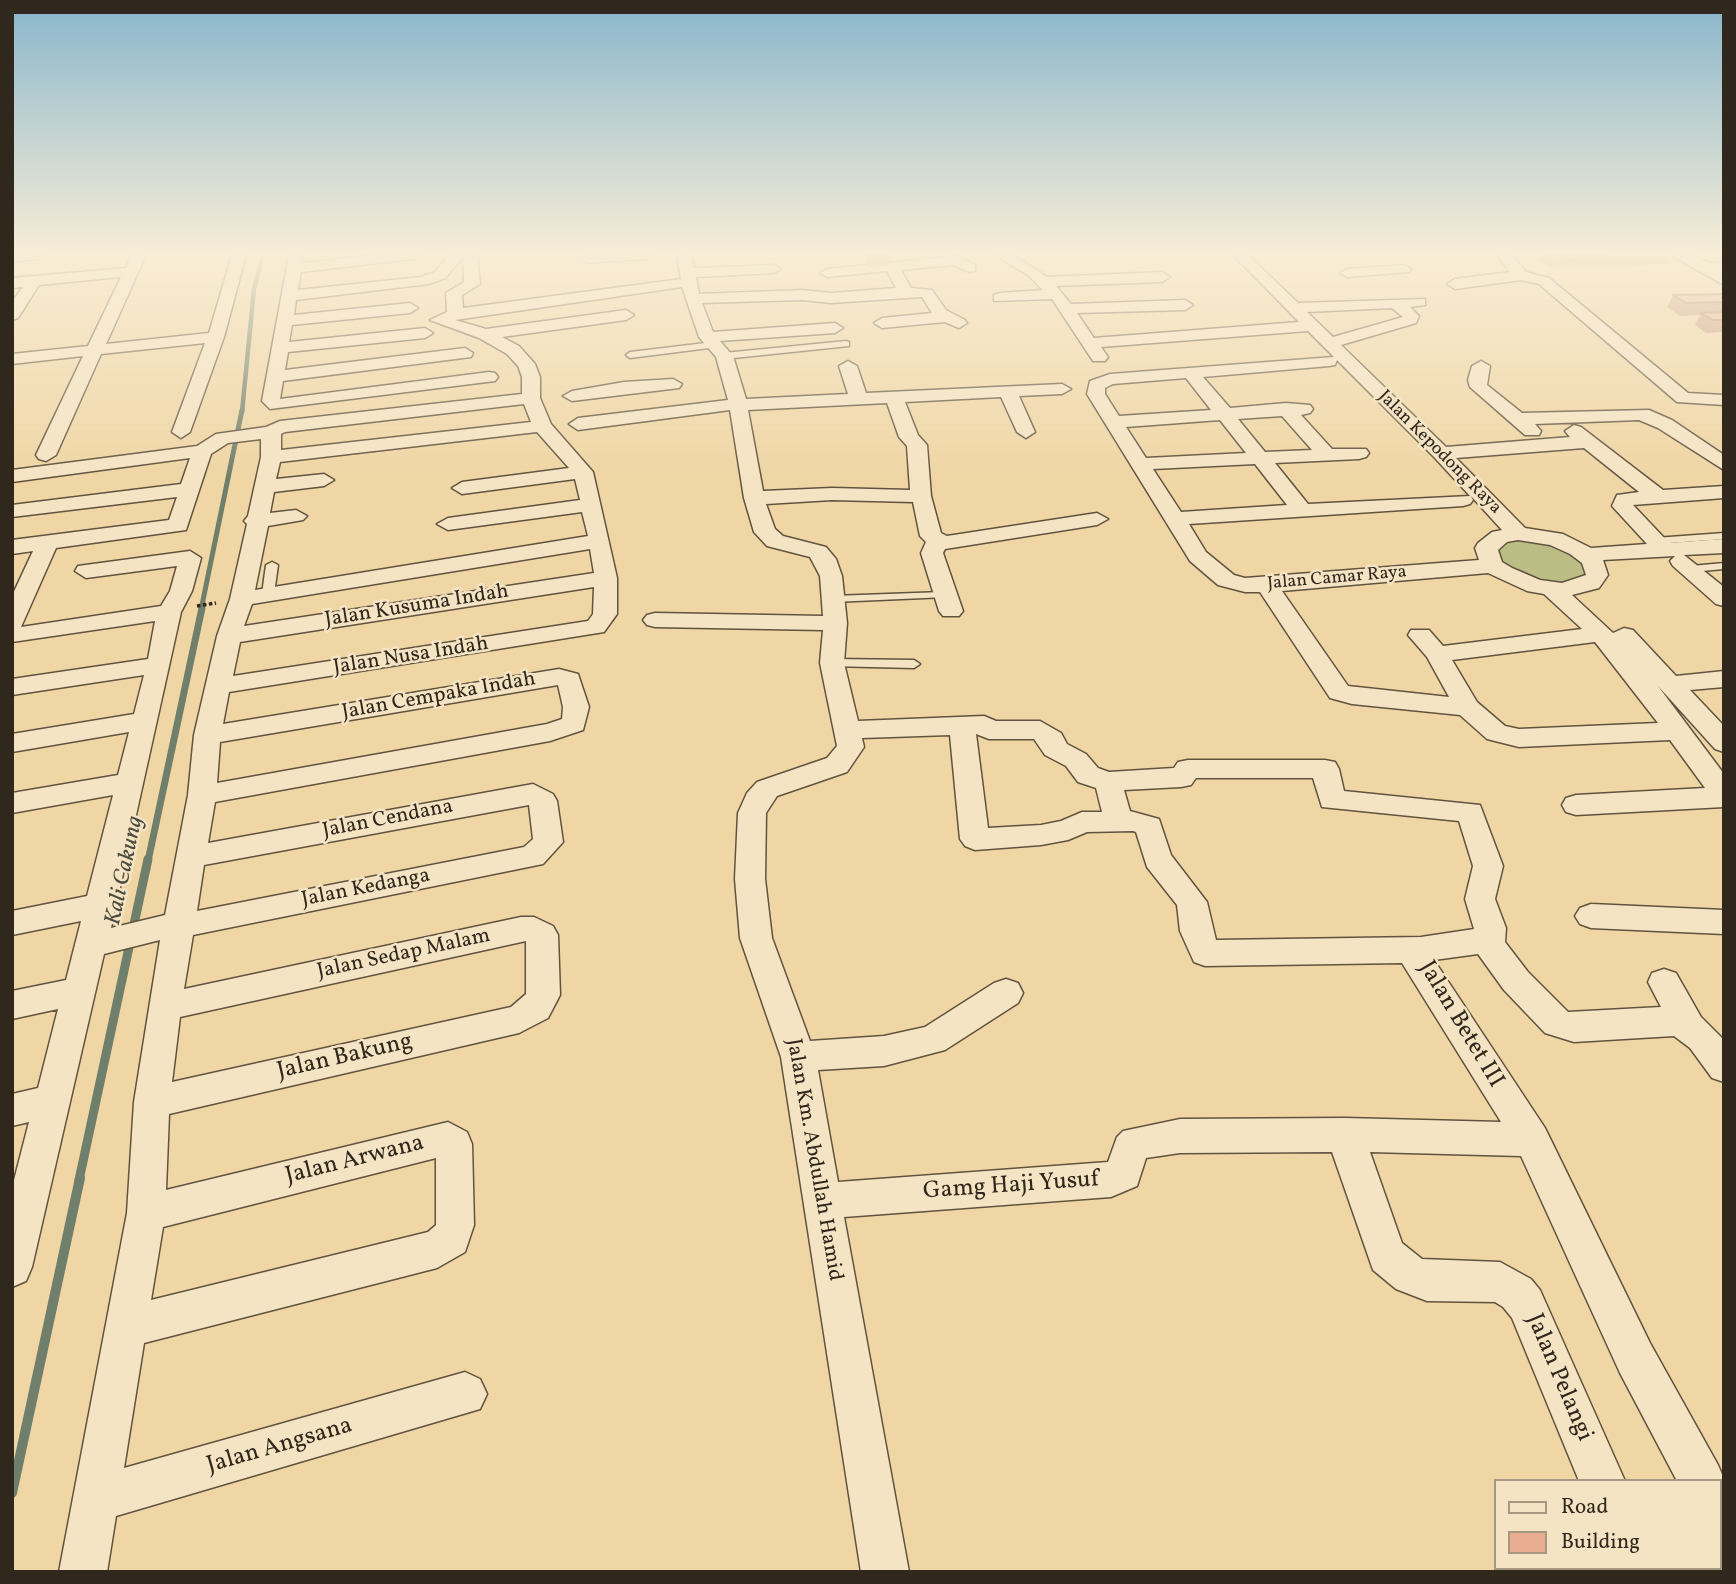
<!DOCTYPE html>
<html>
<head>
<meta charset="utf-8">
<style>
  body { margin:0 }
  #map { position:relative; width:1736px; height:1584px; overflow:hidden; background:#f0d6a5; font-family:Vollkorn,serif }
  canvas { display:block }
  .frame { position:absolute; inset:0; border:14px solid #30271d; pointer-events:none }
  .legend { position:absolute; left:1494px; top:1479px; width:228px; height:91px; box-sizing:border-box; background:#f5e4c4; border:2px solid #a69881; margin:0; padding:9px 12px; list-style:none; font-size:21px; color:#30271d }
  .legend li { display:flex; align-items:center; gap:14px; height:35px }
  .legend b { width:35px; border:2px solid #a69881 }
</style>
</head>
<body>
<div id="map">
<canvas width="1736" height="1584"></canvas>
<div class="frame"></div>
<ul class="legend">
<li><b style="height:9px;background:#f5e4c4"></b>Road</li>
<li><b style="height:19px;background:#e9ad92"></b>Building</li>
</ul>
</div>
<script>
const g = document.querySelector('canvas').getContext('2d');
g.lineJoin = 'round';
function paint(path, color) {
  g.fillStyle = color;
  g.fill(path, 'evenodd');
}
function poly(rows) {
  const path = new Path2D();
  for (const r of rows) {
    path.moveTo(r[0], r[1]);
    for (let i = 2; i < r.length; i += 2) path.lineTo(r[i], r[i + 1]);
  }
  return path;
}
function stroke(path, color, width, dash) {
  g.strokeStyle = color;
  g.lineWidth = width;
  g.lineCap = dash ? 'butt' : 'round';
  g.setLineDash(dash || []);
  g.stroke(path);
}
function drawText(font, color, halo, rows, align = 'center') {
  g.font = font + ' Vollkorn,serif';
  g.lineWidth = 5;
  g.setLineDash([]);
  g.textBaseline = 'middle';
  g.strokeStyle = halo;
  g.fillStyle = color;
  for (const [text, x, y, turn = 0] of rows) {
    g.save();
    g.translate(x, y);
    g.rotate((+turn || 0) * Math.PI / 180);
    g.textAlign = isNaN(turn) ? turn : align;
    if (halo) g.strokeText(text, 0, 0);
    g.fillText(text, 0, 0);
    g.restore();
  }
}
const green = poly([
  [1525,539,1551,543,1582,560,1587,573,1576,583,1552,585,1504,566,1496,553,1498,547,1504,542]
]);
const streamFar4 = poly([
  [242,412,254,289,263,255]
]);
const streamFar3 = poly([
  [201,610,242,410]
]);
const streamFar2 = poly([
  [148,861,202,608]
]);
const streamFar1 = poly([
  [79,1180,148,859]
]);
const stream = poly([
  [12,1493,80,1178]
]);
const path = poly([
  [197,606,216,603]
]);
const service = poly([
  [846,341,849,342,849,346,724,359,720,356,724,353,846,341],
  [714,342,718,345,717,347,630,358,626,355,630,352,714,342],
  [1724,533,1724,539,1655,544,1650,541,1655,538,1724,533],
  [272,562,278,565,274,594,268,597,262,594,266,565,272,562],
  [1724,563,1724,569,1691,572,1685,569,1691,566,1724,563],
  [943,592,949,595,947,597,833,602,827,599,833,596,943,592],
  [832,659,914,660,920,664,914,668,828,666,826,663,832,659]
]);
const minor = poly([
  [12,255,45,255,38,259,12,262,12,255],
  [132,255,146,255,106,344,209,333,232,255,246,255,224,337,190,432,181,438,172,432,205,343,101,354,56,455,46,461,39,459,36,455,83,356,12,364,12,354,88,346,121,277,39,285,18,318,12,320,12,302,23,287,12,288,12,278,126,268,132,255],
  [289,255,303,255,302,263,373,255,420,255,413,259,301,272,298,290,421,277,435,272,449,255,477,255,480,284,462,295,463,308,681,279,677,255,691,255,694,268,774,265,781,269,774,273,696,277,699,294,802,290,831,293,896,288,887,271,827,277,820,273,827,269,956,256,975,265,975,271,970,272,953,265,901,270,911,288,932,290,946,310,965,320,967,323,959,328,945,322,882,328,874,323,882,318,932,313,922,297,831,303,802,300,702,303,713,332,835,323,843,328,835,333,720,341,733,356,746,399,848,394,839,366,848,361,857,366,866,393,1062,384,1071,389,1062,394,1019,396,1035,432,1026,438,1017,432,1001,397,905,402,918,435,927,445,931,496,941,533,947,536,1097,513,1108,519,1097,525,945,549,943,553,963,611,959,616,943,616,939,611,921,553,926,542,920,536,913,502,832,500,766,504,775,529,783,536,826,547,836,559,842,576,847,623,844,663,858,721,984,716,996,721,1040,721,1061,733,1067,744,1086,754,1098,768,1109,772,1174,768,1178,762,1188,760,1325,760,1335,762,1339,769,1344,791,1480,805,1503,866,1495,899,1506,928,1505,942,1528,972,1568,1012,1661,1007,1648,982,1652,973,1664,969,1676,973,1701,1017,1724,1040,1724,1082,1712,1078,1690,1048,1674,1036,1574,1042,1545,1033,1504,990,1478,954,1434,960,1545,1128,1650,1343,1718,1465,1724,1479,1720,1492,1720,1481,1677,1481,1620,1373,1521,1156,1370,1152,1402,1243,1422,1259,1500,1262,1531,1279,1540,1290,1625,1481,1579,1481,1512,1318,1503,1307,1495,1302,1427,1301,1396,1289,1373,1270,1332,1152,1180,1153,1146,1158,1137,1186,1111,1197,844,1217,909,1572,861,1572,781,1057,740,938,735,879,738,813,747,793,757,782,827,758,837,746,820,663,823,630,655,627,647,625,643,620,647,615,655,613,823,616,820,576,810,557,767,546,754,532,744,498,730,410,578,430,569,424,578,418,728,400,716,357,699,337,682,287,455,320,486,329,626,310,634,315,626,320,502,337,519,346,535,364,540,377,540,398,551,424,593,472,617,578,617,614,604,632,229,692,223,724,559,669,578,674,589,707,583,730,550,741,215,802,208,843,533,784,553,794,557,801,563,842,543,864,193,935,184,989,521,917,534,917,553,926,558,935,560,995,548,1018,519,1033,169,1114,166,1190,448,1122,467,1132,472,1144,474,1225,465,1252,437,1268,144,1343,124,1468,465,1372,480,1379,487,1394,480,1409,116,1516,107,1572,59,1572,127,1213,134,1102,160,940,104,954,32,1267,26,1281,12,1287,12,1188,29,1122,12,1126,12,1094,38,1088,58,1009,12,1019,12,991,66,980,81,921,12,935,12,911,87,896,113,795,12,813,12,793,118,775,129,732,12,752,12,734,134,714,144,675,12,695,12,679,148,659,155,621,12,642,12,596,33,551,12,554,12,540,169,520,177,497,12,517,12,505,181,484,190,458,12,482,12,470,197,446,216,434,266,427,280,421,522,394,522,377,518,366,507,354,479,338,430,320,447,312,446,293,464,282,463,257,445,278,429,284,296,300,294,315,410,303,418,308,410,313,292,325,289,342,425,328,433,333,425,338,288,352,285,370,465,348,473,353,471,357,283,381,280,399,489,372,495,373,498,377,495,381,270,409,262,401,289,255],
  [887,403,899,437,907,446,910,490,832,488,763,491,748,410,887,403],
  [524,404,531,422,281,450,281,434,285,432,524,404],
  [537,432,569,468,462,482,452,488,462,494,575,479,580,500,448,518,437,524,448,530,582,512,588,536,255,590,268,526,303,520,307,516,296,510,270,513,274,492,324,486,334,480,324,474,276,479,280,462,537,432],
  [261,439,261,457,248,516,244,521,247,524,230,599,217,636,194,735,188,795,165,915,111,928,181,612,192,591,201,558,190,551,78,566,75,571,86,578,177,566,170,591,161,606,21,627,56,548,186,530,211,454,228,443,261,439],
  [590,549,594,573,244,626,252,604,590,549],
  [594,587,593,614,588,621,233,676,240,642,594,587],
  [558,685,563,707,562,719,547,724,217,783,220,742,558,685],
  [976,734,989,739,1034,739,1045,755,1066,766,1078,782,1096,788,1102,812,1082,812,1061,821,1041,825,988,828,976,734],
  [950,735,960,839,965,846,975,850,1041,845,1068,840,1087,832,1133,831,1136,832,1147,867,1177,905,1180,931,1194,962,1205,966,1402,963,1501,1122,1345,1118,1180,1119,1123,1131,1117,1137,1108,1162,838,1182,818,1070,884,1066,945,1050,1018,1003,1023,993,1018,983,1006,979,994,983,925,1027,884,1036,810,1041,772,938,765,879,766,813,777,796,847,772,864,747,862,738,950,735],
  [1196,778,1313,778,1322,807,1459,821,1473,866,1465,899,1474,929,1421,937,1216,940,1207,902,1171,855,1159,819,1130,811,1124,790,1181,787,1191,785,1196,778],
  [529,805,533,839,524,847,197,911,204,865,529,805],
  [526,941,526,994,511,1007,172,1082,180,1017,526,941],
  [436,1158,436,1225,428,1232,151,1300,163,1227,436,1158],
  [586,255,652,255,645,259,588,263,581,259,586,255],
  [995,255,1013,255,1047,277,1162,272,1170,277,1162,282,1056,286,1071,304,1185,300,1193,305,1185,310,1077,313,1094,338,1299,322,1233,255,1248,255,1298,303,1425,299,1425,305,1410,307,1419,316,1416,323,1341,345,1446,447,1570,437,1565,431,1574,425,1581,427,1663,490,1724,486,1724,498,1633,505,1669,543,1724,539,1724,553,1684,555,1724,587,1724,606,1716,604,1673,566,1670,561,1675,556,1603,560,1608,575,1599,588,1572,595,1613,633,1624,628,1633,630,1676,676,1724,671,1724,687,1690,690,1724,726,1724,752,1715,749,1658,686,1724,774,1724,807,1576,815,1566,812,1562,805,1566,798,1576,795,1705,788,1670,740,1519,747,1487,739,1460,715,1352,704,1330,698,1260,592,1245,592,1218,585,1190,561,1087,394,1090,381,1110,374,1334,357,1308,331,1101,347,1108,357,1105,361,1093,361,1052,299,994,301,994,295,1000,293,1043,290,1028,275,995,255],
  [1392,308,1403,317,1333,337,1307,312,1392,308],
  [1337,360,1434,457,1470,496,1308,504,1275,463,1359,459,1366,457,1369,453,1366,449,1332,449,1301,415,1310,413,1313,409,1310,405,1286,403,1230,408,1203,377,1329,366,1335,365,1337,360],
  [1186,378,1211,410,1119,416,1105,394,1105,388,1113,384,1186,378],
  [1282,416,1312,450,1265,452,1238,419,1282,416],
  [1220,420,1246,453,1146,458,1126,427,1220,420],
  [1584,448,1639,492,1617,495,1612,506,1647,544,1591,548,1563,534,1525,528,1456,458,1584,448],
  [1255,464,1287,505,1181,512,1153,469,1255,464],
  [1471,496,1502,530,1492,532,1478,543,1475,548,1479,560,1245,578,1234,575,1206,552,1189,524,1463,506,1470,504,1473,500,1471,496],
  [1518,540,1550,545,1570,554,1582,563,1586,575,1562,583,1540,580,1512,568,1502,562,1498,550,1507,542,1518,540],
  [1488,573,1527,591,1544,594,1582,629,1443,646,1429,630,1411,630,1408,635,1427,657,1449,697,1348,686,1282,591,1488,573],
  [1595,642,1658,723,1519,729,1505,726,1477,702,1452,660,1595,642],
  [1497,255,1512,255,1526,272,1549,278,1688,393,1724,395,1724,405,1677,402,1539,284,1521,280,1455,289,1447,284,1455,279,1510,272,1497,255],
  [1702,263,1724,263,1724,271,1697,270,1697,264,1702,263],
  [1404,265,1411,269,1409,272,1347,277,1340,273,1347,269,1404,265],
  [1481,361,1490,366,1487,385,1522,413,1649,410,1672,420,1724,455,1724,470,1658,428,1639,420,1535,424,1541,431,1539,435,1525,435,1470,387,1468,380,1472,366,1481,361],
  [673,379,682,384,679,388,572,401,563,396,572,391,624,382,673,379],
  [1591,904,1724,910,1724,934,1591,928,1580,924,1575,916,1580,908,1591,904],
  [1622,1568,1670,1568,1672,1572,1624,1572,1622,1568]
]);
const tertiary = poly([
  [1671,255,1694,255,1724,271,1724,285,1671,255]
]);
const wall = poly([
  [863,255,888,255,889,258,889,266,868,267],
  [1540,255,1674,255,1670,264,1612,266,1608,263,1607,266,1550,267,1538,260],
  [1724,294,1724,332,1706,333,1695,325,1700,315,1680,316,1667,307,1673,295]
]);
const building = poly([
  [866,255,888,255,889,258,868,259,866,255],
  [1546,255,1606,255,1610,258,1553,260,1546,255],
  [1724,294,1724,303,1722,302,1686,303,1673,295,1724,294],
  [1724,312,1724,320,1713,320,1701,313,1724,312]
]);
const farStreetnames = [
  ["Jalan Kepodong Raya",1439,453,45],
  ["Jalan Camar Raya",1337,579,-5]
];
const streetNames = [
  ["Jalan Kusuma Indah",417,607,-9],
  ["Jalan Nusa Indah",411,657,-9],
  ["Jalan Cempaka Indah",439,697,-10],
  ["Jalan Cendana",388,820,-11],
  ["Jalan Kedanga",366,889,-11],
  ["Jalan Sedap Malam",404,955,-12],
  ["Jalan Km. Abdullah Hamid",813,1160,80]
];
const waterNames = [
  ["Kali Cakung",126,871,-78]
];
const nearStreetnames = [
  ["Jalan Betet III",1460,1025,59],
  ["Jalan Bakung",345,1058,-13],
  ["Jalan Arwana",355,1161,-14],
  ["Gamg Haji Yusuf",1011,1187,-4],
  ["Jalan Pelangi",1558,1378,67],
  ["Jalan Angsana",280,1447,-16]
];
paint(green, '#bcbd84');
stroke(streamFar4, '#707f6c', 4.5);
stroke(streamFar3, '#707f6c', 5);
stroke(streamFar2, '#707f6c', 7);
stroke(streamFar1, '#707f6c', 9);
stroke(stream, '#707f6c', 10);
stroke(service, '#60533f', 3);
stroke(minor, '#60533f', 3);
stroke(tertiary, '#60533f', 3);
stroke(path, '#30271d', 3.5, [3.5, 2.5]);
paint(service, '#f5e4c4');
paint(minor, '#f5e4c4');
paint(tertiary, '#f5e4c4');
paint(wall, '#c8957e');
paint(building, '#e9ad92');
stroke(building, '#a37966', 2);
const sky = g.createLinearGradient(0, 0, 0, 477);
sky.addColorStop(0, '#89b6cc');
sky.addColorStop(0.53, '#f8edd6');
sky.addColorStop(1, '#f8edd600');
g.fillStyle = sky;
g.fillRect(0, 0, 1736, 477);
drawText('18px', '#30271d', '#f5e4c4', farStreetnames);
drawText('21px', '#30271d', '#f5e4c4', streetNames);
drawText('italic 23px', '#4b4c3e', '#f5e4c4', waterNames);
drawText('24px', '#30271d', '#f5e4c4', nearStreetnames);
</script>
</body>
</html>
